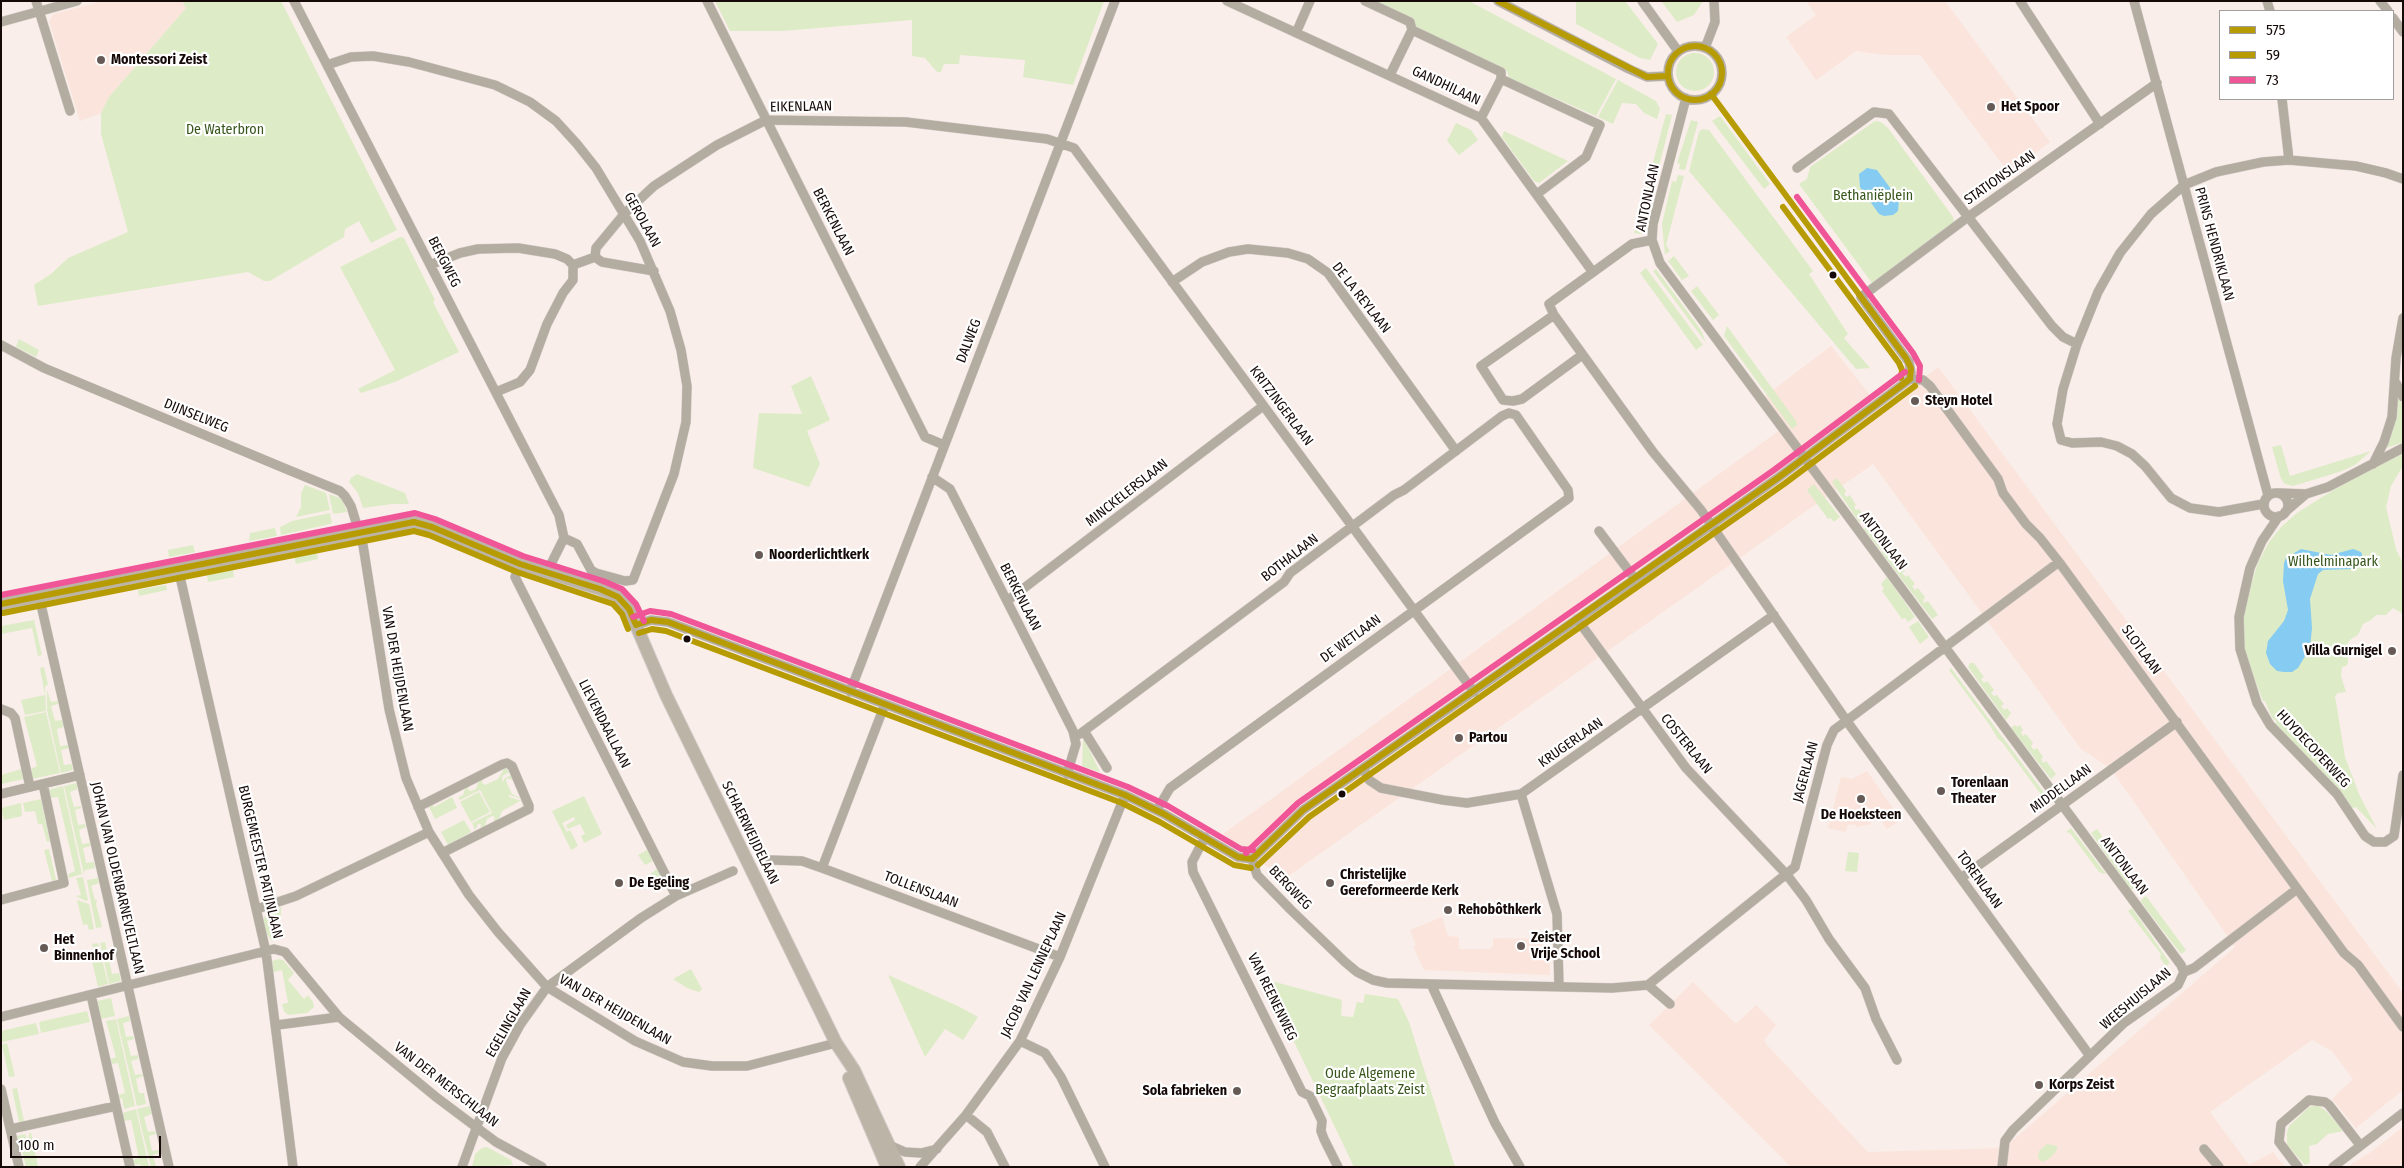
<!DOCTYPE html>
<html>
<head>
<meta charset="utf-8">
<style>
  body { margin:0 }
  #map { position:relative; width:2404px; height:1168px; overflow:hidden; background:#f9eee9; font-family:"Fira Sans Condensed",sans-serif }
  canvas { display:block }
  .frame { position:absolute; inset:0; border:2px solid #150a07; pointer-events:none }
  .legend { position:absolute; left:2219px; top:10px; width:175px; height:90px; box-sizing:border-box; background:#fff; border:1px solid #a19d9c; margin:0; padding:6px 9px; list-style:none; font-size:15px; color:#150a07 }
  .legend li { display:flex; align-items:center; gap:10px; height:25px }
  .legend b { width:25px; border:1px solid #a19d9c }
  .scale { position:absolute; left:10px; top:1136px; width:151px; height:22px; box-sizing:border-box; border:2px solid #150a07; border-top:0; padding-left:6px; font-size:15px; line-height:18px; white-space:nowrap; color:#150a07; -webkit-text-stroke:4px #fff; paint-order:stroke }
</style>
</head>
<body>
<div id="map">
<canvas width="2404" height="1168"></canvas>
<div class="frame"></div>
<ul class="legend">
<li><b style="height:6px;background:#b79b02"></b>575</li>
<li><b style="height:6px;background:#b79b02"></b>59</li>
<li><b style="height:6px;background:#ef5597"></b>73</li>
</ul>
<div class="scale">100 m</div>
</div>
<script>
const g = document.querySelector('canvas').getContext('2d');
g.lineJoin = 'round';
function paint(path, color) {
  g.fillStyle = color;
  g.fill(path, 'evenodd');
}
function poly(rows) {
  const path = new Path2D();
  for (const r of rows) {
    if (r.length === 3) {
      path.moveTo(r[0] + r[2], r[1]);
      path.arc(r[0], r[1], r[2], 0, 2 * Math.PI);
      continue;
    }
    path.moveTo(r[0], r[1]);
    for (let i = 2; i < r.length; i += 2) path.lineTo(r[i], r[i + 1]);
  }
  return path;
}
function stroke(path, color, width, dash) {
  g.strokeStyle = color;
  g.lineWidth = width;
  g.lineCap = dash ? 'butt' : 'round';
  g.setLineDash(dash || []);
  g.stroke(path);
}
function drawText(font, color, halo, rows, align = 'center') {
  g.font = font + ' "Fira Sans Condensed",sans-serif';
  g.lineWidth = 4.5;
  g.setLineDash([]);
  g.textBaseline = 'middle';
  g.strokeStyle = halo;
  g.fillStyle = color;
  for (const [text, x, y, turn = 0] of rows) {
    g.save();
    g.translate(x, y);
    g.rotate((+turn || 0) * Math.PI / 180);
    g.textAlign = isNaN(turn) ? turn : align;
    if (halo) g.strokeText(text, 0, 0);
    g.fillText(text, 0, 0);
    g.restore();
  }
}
const built = poly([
  [102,1,182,1,186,8,109,97,101,113,80,121,49,21,54,14],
  [1806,1,1945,1,2050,142,2009,173,1920,55,1885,55,1856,51,1816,80,1786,37,1816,15],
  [1831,346,1882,410,1938,367,2403,993,2403,1090,2356,1128,2332,1099,2353,1079,2332,1051,2312,1040,2210,1112,2249,1165,2273,1152,2285,1167,1791,1167,1649,1025,1693,982,1736,1024,1756,1005,1776,1025,1764,1040,1767,1045,1868,1152,2004,1148,2235,947,2111,769,2081,749,1873,464,1284,879,1223,834,1784,427,1764,397],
  [1867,771,1901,820,1887,829,1880,819,1870,821,1871,824,1856,827,1855,824,1848,825,1845,832,1828,828,1841,777,1852,779],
  [1442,917,1448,936,1459,937,1459,949,1490,949,1493,946,1493,938,1549,939,1550,975,1424,970,1413,946,1416,945,1410,930],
  [2403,1127,2403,1167,2347,1167,2371,1152]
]);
const green = poly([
  [182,1,281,1,397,230,371,243,359,221,345,229,344,237,270,281,264,281,248,272,38,306,34,285,51,274,68,258,128,232,101,134,101,113,109,97,186,8],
  [715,1,1104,1,1073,85,1023,77,1025,60,960,55,959,64,944,64,941,72,937,72,925,58,912,56,912,20,783,31,730,31],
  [1375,1,1469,1,1616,79,1596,116,1509,78,1507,71,1417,29,1414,20],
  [1576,1,1625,1,1658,44,1650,60,1640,58,1576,24],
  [1661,1,1703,1,1694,15,1677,22],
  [1695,72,19],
  [1618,80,1656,101,1660,109,1657,119,1644,113,1636,104,1622,103,1613,124,1598,117],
  [1666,114,1672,115,1642,234,1634,233],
  [1720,116,1770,184,1764,189,1712,121],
  [1691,120,1698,122,1685,170,1679,169,1680,164,1677,163],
  [1875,121,1881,122,1888,128,1953,217,1954,222,1872,283,1799,184,1807,179,1810,167],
  [1456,123,1471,130,1478,140,1459,155,1447,141],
  [1702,129,1709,130,1813,271,1809,274,1848,334,1844,338,1870,368,1856,369,1689,171,1699,132],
  [1504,131,1568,161,1539,183,1534,181,1502,137],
  [1678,175,1684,176,1666,245,1670,251,1665,254,1662,224,1672,181,1676,182],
  [400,237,404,238,435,300,433,302,459,352,395,382,361,393,358,389,395,370,340,267],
  [1674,256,1689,276,1682,280,1668,261],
  [1646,268,1703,345,1696,350,1640,273],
  [1656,269,1701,330,1706,343,1653,271],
  [1697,286,1719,315,1713,320,1691,291],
  [1727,326,1796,421,1797,425,1792,429,1724,336],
  [19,339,39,350,36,357,16,347],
  [811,376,830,420,807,431,820,464,809,487,753,468,759,413,802,414,791,386],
  [2398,398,2403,405,2403,442,2387,448],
  [2281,445,2290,476,2371,451,2355,465,2342,471,2293,486,2285,484,2281,479,2272,447],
  [2402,454,2403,466,2391,486,2386,507,2396,549,2403,564,2403,614,2393,608,2386,615,2376,615,2371,620,2363,624,2358,635,2351,639,2347,644,2348,663,2346,666,2342,667,2341,676,2346,692,2338,693,2335,696,2345,757,2359,794,2377,829,2356,807,2352,808,2322,771,2293,744,2275,723,2277,722,2272,718,2265,701,2263,701,2246,658,2243,625,2245,607,2257,565,2269,542,2281,527,2297,513,2322,497,2354,478],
  [357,474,405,493,409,504,392,504,363,508,358,493,349,482,351,478],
  [1837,478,1846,491,1844,494,1847,497,1850,495,1856,505,1854,507,1856,510,1859,509,1866,518,1859,522,1832,482],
  [1814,484,1840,517,1834,522,1831,518,1828,519,1807,490],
  [305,485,326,493,330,510,296,517,301,507,301,493],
  [329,494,342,499,347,512,333,514],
  [330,513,332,523,330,524,281,535,280,527,292,521],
  [1869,522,1876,531,1873,533,1876,537,1879,535,1886,545,1880,550,1864,529],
  [275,528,277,536,249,541,250,533],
  [193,545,195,552,169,557,168,550],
  [1888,547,1895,557,1893,560,1896,563,1899,562,1905,571,1902,573,1906,577,1908,575,1915,584,1912,586,1915,590,1918,588,1925,597,1923,601,1925,603,1928,601,1938,615,1932,619,1881,552],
  [317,552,318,559,296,564,294,557],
  [233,570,234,577,208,582,207,575],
  [1887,577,1915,617,1908,622,1905,618,1902,619,1882,591,1884,589,1881,584],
  [166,585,167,590,139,596,138,590],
  [34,620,42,655,38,656,32,628,1,634,1,626],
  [1918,621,1929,637,1920,644,1909,627],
  [1970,663,1974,663,1984,677,1981,679,1984,683,1987,681,1994,690,1991,693,1994,696,1997,695,2004,704,2001,706,2004,710,2007,708,2011,713,2006,720,1968,667],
  [44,667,48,684,45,687,46,711,25,715,21,700,45,695,40,668],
  [1951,668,2051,802,2046,805,2040,797,2040,793,2002,742,1998,739,1989,724,1949,670],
  [47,690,51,702,58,701,58,704,51,706,55,721,62,720,64,727,57,729,60,746,68,745,69,748,61,750,64,765,72,764,73,770,61,773,47,710],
  [46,712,60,773,32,779,30,769,37,766,24,717],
  [2015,725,2017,727,2020,725,2023,730,2021,732,2023,736,2026,734,2033,743,2031,746,2034,750,2037,748,2043,757,2041,759,2043,763,2046,761,2056,774,2051,779,2011,728],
  [1086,737,1086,743,1100,772,1082,766,1083,739],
  [505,767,510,772,502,776,503,782,505,778,511,775,513,780,507,778,506,781,512,794,523,799,509,795,509,797,525,802,525,805,521,809,523,803,520,801,502,811,498,821,493,824,495,817,492,816,487,819,484,829,480,831,481,824,478,824,475,830,472,823,492,813,480,790,460,800,458,798,463,795,466,786,469,785,468,790,471,791,476,789,479,780,483,778,482,783,485,785,498,779],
  [21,769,24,779,1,784,1,775],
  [76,783,78,789,70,792,74,807,81,806,81,808,75,810,78,825,85,824,86,827,79,830,82,844,90,843,90,846,83,848,86,863,94,862,95,868,85,870,84,874,64,786],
  [63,786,82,874,69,878,68,874,75,871,58,797,50,798,48,790],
  [479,792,490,812,471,822,460,802],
  [584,796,602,834,584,843,581,836,585,834,580,824,568,829,566,825,575,820,574,817,562,823,567,832,570,830,578,846,571,850,552,811],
  [452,797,457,808,435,819,428,805,432,803,434,807],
  [41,799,50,841,47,842,42,824,38,824,35,811,25,812,23,803],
  [21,803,22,816,4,820,1,808],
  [464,820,471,832,448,845,441,832],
  [2071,828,2106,874,2105,874,2099,872,2070,833,2066,832],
  [2097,829,2102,836,2100,839,2102,843,2105,841,2112,850,2109,852,2112,856,2115,854,2122,863,2119,865,2122,869,2125,867,2130,874,2127,876,2129,879,2132,882,2134,880,2138,885,2131,890,2091,833],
  [49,849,56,880,52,881,44,850],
  [649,849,661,875,654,880,650,874,657,869,653,861,645,865,638,855],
  [1848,852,1859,853,1857,872,1845,871],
  [86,876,87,880,98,878,99,883,91,886,95,900,97,900,96,904,102,927,96,928],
  [83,877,88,900,86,901,76,896,81,895,76,878],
  [2146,896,2186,950,2181,954,2140,901],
  [77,900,89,904,94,929,89,930,87,924,83,925],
  [281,907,281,915,273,924,273,929,278,936,272,941,264,930,264,918,268,913],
  [2132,908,2170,963,2166,966,2160,958,2161,954,2128,911],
  [105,942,108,956,110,956,109,960,112,974,119,973,121,981,109,984,100,943],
  [98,943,108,984,98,987,90,952,94,950,92,944],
  [279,959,283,960,294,973,288,980,304,999,308,995,313,1002,314,1007,307,1013,288,1015,284,1011,282,1004,288,1003,282,970,273,972,272,961],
  [691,969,702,989,699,992,687,988,673,979],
  [888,975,958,1006,978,1017,963,1040,945,1029,925,1057],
  [1264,979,1342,1000,1341,1016,1353,1017,1357,1002,1363,1003,1365,994,1398,999,1409,1022,1455,1167,1354,1167],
  [111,998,115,1016,101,1019,97,1001],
  [87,1011,90,1022,41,1033,39,1022],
  [129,1016,130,1021,123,1023,126,1037,133,1036,134,1039,127,1041,131,1056,138,1055,138,1059,131,1061,135,1075,142,1074,143,1076,136,1079,139,1093,144,1093,146,1104,137,1106,117,1019],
  [116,1019,135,1106,124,1109,122,1098,119,1099,118,1095,125,1093,118,1063,112,1064,110,1059,116,1057,106,1021],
  [36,1023,39,1034,2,1042,1,1031],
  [7,1043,15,1076,9,1077,2,1045],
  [17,1088,24,1121,19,1122,12,1089],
  [2317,1105,2325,1110,2344,1131,2328,1134,2317,1144,2309,1146,2310,1163,2305,1165,2287,1145,2287,1132,2289,1126,2309,1107],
  [150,1106,152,1114,144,1117,148,1132,155,1131,156,1134,149,1136,152,1151,159,1150,160,1153,153,1155,156,1167,151,1167,137,1109],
  [136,1109,149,1167,141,1167,140,1164,135,1165,133,1160,139,1158,131,1120,124,1121,122,1113],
  [29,1133,31,1133,38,1167,26,1167,21,1146,19,1146,17,1136,25,1134,26,1138,29,1137],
  [2047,1144,2057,1146,2057,1150,2050,1158,2042,1162,2038,1158,2039,1151],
  [487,1147,511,1160,513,1165,472,1167,475,1154,482,1148]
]);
const water = poly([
  [1867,168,1877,170,1899,200,1898,211,1893,215,1884,216,1879,214,1860,187,1859,174],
  [2301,549,2331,555,2353,549,2361,552,2364,560,2353,569,2323,570,2318,574,2310,599,2312,628,2310,648,2298,668,2292,672,2284,672,2277,671,2270,664,2266,653,2268,641,2284,621,2288,610,2283,581,2284,563,2286,558]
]);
const street = poly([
  [36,1,70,111],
  [294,1,559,515,564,538,547,572],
  [707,1,925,437,944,445],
  [1227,1,1481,118,1592,271],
  [1365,1,1410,22,1412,30,1501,72,1501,79,1600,125,1586,157,1537,194],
  [1498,1,1629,69,1647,77,1668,76],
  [1642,1,1678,51],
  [2020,1,2100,124],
  [2134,1,2268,495],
  [2267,1,2270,11],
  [2380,1,2388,11],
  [2393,18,2403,32],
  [1,22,77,1],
  [1296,33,1310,1],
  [1695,73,27],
  [1705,48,1715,22,1714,1],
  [327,65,351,57,373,56,409,62,495,85,530,102,556,121,577,144,596,168,640,241,670,311,681,350,687,386,686,422,674,474,633,580,625,581,596,573,591,570,577,544,564,538],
  [1390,75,1412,30],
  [1686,98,1653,224,1652,240,1660,263,2181,965,2184,972],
  [2282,99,2289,160],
  [1481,118,1501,79],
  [1797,168,1874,112,1889,114,2052,326,2063,337,2077,344],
  [1652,240,1632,244,1549,304,1554,315,1653,452,1701,510,1846,720,2090,1056],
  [595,257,596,248,625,213,654,186,717,145,766,120,906,122,1047,139,1074,148,1474,692],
  [595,257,602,262,654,271],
  [430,265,460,253,478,249,518,248,555,254,567,259,573,265],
  [1172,282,1202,262,1229,252,1248,249,1288,253,1308,259,1328,273,1456,451],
  [1554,315,1481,366,1503,400,1513,401,1522,399,1582,355],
  [1,345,44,368,291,471,340,491,345,496,351,506,363,545,389,709,406,778,429,832,469,895,498,932,547,987,635,1041,683,1062,712,1066,747,1066,836,1043],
  [1910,379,1923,380,1930,386,1998,479,2003,493,2026,524,2040,538,2059,562,2344,953,2358,965,2403,1027],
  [1910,379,1911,373,1909,362,1861,297,1968,217,2157,83],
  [2396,383,2403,397],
  [496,392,520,382,530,370,547,324,563,293,573,280,573,265,595,257],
  [2373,464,2384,442,2392,417,2396,358,2403,318],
  [932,477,950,489,1073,731,1076,744,1067,774],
  [2276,505,12],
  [2279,493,2306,494,2328,487,2403,448],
  [2263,504,2219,512,2190,508,2171,498,2145,466,2132,454,2117,446,2101,442,2072,443,2061,440,2057,424,2063,389,2077,344,2098,292,2120,253,2151,214,2184,185,2216,172,2263,162,2289,160,2356,166,2386,173,2403,179],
  [2285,512,2306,494],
  [2279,516,2262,541,2250,568,2239,617,2240,649,2257,703,2270,725,2337,794,2365,836,2374,842,2385,842,2394,836,2403,775],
  [1599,531,1635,579],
  [520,564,515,577,676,896],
  [178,568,266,952,293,1167],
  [39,596,169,1167],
  [1007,601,1263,406],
  [1577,619,1686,768,1787,875,1806,900,1829,939,1865,988,1876,1019,1897,1060],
  [636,625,651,620,668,622,1125,795,1164,814,1238,857,1252,859],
  [850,692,1115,1],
  [1,709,11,713,15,718,30,787],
  [1084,731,1284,582,1290,573,1394,495,1404,490,1502,416,1509,413,1516,415,1568,490,1569,498,1170,788,1157,810],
  [1080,734,1084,731,1107,768],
  [1364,769,1369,780,1381,788,1443,800,1467,803,1521,794,1774,615],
  [1,794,80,775],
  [1521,794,1557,914,1559,986],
  [418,807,503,764,507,763,512,766,529,806,529,809,442,853],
  [1205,837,1192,862,1193,872,1302,1092,1310,1096,1322,1121,1321,1131,1324,1139,1338,1167],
  [1252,859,1257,875,1291,910,1345,962,1357,972,1373,980,1387,983,1431,984,1612,988,1648,985,1795,867,1827,745,1834,730,2059,562],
  [1252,859,1303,810,1635,579,1779,477,1910,379],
  [770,860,802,861,822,868,1060,957],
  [822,868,885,704],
  [1961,878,2177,722],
  [1,900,64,883,43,784],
  [257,909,296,896,429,832],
  [2184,972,2194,968,2297,889],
  [1431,984,1495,1123,1520,1167],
  [1648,985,1670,1004],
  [91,995,130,1167],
  [1,1017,274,949,285,952,339,1017,436,1097,496,1142,542,1167],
  [277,1025,339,1017],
  [1020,1041,1045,1053,1061,1077,1105,1167],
  [1,1089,19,1167],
  [966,1115,987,1132,1005,1167],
  [11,1129,116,1106],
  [889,1145,905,1152,921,1153,937,1149],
  [2204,1149,2219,1167],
  [462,1167,502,1058,520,1025,547,987,641,918,676,896,733,871],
  [920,1167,966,1115,1020,1041,1060,957,1125,795],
  [2002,1167,2005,1141,2013,1130,2124,1023,2178,985,2184,972],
  [2298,1167,2279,1142,2281,1124,2309,1100,2325,1102,2329,1105,2360,1145],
  [2333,1167,2403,1113]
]);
const secondary = poly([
  [1,604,414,522,432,527,520,564,600,589,618,597,629,609,666,695,836,1043,854,1070,899,1167],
  [849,1078,887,1167]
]);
const bus1 = poly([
  [1498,1,1647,77,1668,76],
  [1695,73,27],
  [1711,94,1906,358,1911,368,1910,379],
  [1,604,414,522,432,527,520,564,600,589,618,597,629,609,636,625],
  [636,625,651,620,668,622,1125,795,1164,814,1238,857,1252,859],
  [1252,859,1303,810,1779,477,1910,379]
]);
const bus2 = poly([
  [1783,207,1899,363,1902,370,1901,378],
  [3,613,414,531,429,535,517,572,613,604,622,614,628,629],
  [639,633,652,629,666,631,1122,803,1160,822,1234,865,1251,868],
  [1258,865,1309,817,1784,484,1915,386]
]);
const bus3 = poly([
  [1797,197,1913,353,1920,366,1919,380],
  [1,595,415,513,435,519,523,556,603,581,622,589,636,604,644,621],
  [633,617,650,611,671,614,1128,787,1168,806,1241,849,1253,850],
  [1246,853,1298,803,1774,470,1905,372]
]);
const markers = [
  [101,60,5,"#655a56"],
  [1991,107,5,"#655a56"],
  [1833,275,4.5,"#150a07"],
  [1915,401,5,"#655a56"],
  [759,555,5,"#655a56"],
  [687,639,4.5,"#150a07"],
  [2392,651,5,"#655a56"],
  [1459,738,5,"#655a56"],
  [1941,791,5,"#655a56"],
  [1342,794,4.5,"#150a07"],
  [1861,799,5,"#655a56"],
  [619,883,5,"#655a56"],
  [1330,883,5,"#655a56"],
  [1448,910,5,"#655a56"],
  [1521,946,5,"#655a56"],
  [44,948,5,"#655a56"],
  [2039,1085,5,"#655a56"],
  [1237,1091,5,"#655a56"]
];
const poiNames = [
  ["Montessori Zeist",111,60],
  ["Het Spoor",2001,107],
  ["Steyn Hotel",1925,401],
  ["Noorderlichtkerk",769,555],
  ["Villa Gurnigel",2382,651,"right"],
  ["Partou",1469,738],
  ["Torenlaan",1951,783],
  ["Theater",1951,799],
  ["De Hoeksteen",1861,815,"center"],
  ["Christelijke",1340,875],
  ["Gereformeerde Kerk",1340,891],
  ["De Egeling",629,883],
  ["Rehobôthkerk",1458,910],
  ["Zeister",1531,938],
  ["Vrije School",1531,954],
  ["Het",54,940],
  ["Binnenhof",54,956],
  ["Korps Zeist",2049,1085],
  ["Sola fabrieken",1227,1091,"right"]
];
const streetNames = [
  ["GANDHILAAN",1446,86,25],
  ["EIKENLAAN",801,107,-1],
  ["STATIONSLAAN",2000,178,-35],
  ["ANTONLAAN",1648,198,-78],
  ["GEROLAAN",642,220,61],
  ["BERKENLAAN",833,222,63],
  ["PRINS HENDRIKLAAN",2214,244,75],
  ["BERGWEG",444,262,63],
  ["DE LA REYLAAN",1361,298,52],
  ["DALWEG",969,341,-69],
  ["KRITZINGERLAAN",1281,406,53],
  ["DIJNSELWEG",196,416,22],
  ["MINCKELERSLAAN",1127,493,-38],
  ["ANTONLAAN",1883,541,53],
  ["BOTHALAAN",1290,558,-38],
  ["BERKENLAAN",1020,597,63],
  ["DE WETLAAN",1351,639,-36],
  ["SLOTLAAN",2141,650,54],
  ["VAN DER HEIJDENLAAN",397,669,80],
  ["LIEVENDAALLAAN",604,724,63],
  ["KRUGERLAAN",1571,743,-35],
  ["COSTERLAAN",1686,744,51],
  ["HUYDECOPERWEG",2313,749,47],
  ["JAGERLAAN",1806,772,-75],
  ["MIDDELLAAN",2061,789,-36],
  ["SCHAERWEIJDELAAN",750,833,64],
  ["BURGEMEESTER PATIJNLAAN",260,862,77],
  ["ANTONLAAN",2124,866,53],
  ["JOHAN VAN OLDENBARNEVELTLAAN",117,878,77],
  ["TORENLAAN",1979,880,54],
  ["BERGWEG",1290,888,46],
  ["TOLLENSLAAN",921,890,21],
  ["JACOB VAN LENNEPLAAN",1034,975,-65],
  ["VAN REENENWEG",1272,997,64],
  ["WEESHUISLAAN",2136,999,-40],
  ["VAN DER HEIJDENLAAN",615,1010,30],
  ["EGELINGLAAN",509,1023,-60],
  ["VAN DER MERSCHLAAN",446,1085,38]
];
const parkNames = [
  ["De Waterbron",225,130],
  ["Bethaniëplein",1873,196],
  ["Wilhelminapark",2333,562],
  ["Oude Algemene",1370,1074],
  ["Begraafplaats Zeist",1370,1090]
];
paint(built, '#fbe4db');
paint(green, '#ddecc7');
paint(water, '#86cbf1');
stroke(street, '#d3cac7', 10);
stroke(secondary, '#d3cac7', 14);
stroke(street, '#b3aca0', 9);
stroke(secondary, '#bdb4a8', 12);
stroke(bus1, '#b79b02', 6);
stroke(bus2, '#b79b02', 6);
stroke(bus3, '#ef5597', 6);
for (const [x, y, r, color] of markers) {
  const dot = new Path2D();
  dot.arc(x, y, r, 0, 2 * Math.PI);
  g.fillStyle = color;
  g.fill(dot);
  stroke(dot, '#fff', 2);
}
drawText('bold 14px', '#150a07', '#fff', poiNames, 'left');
drawText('14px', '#150a07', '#fff', streetNames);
drawText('14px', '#36551a', '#fff', parkNames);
</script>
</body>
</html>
